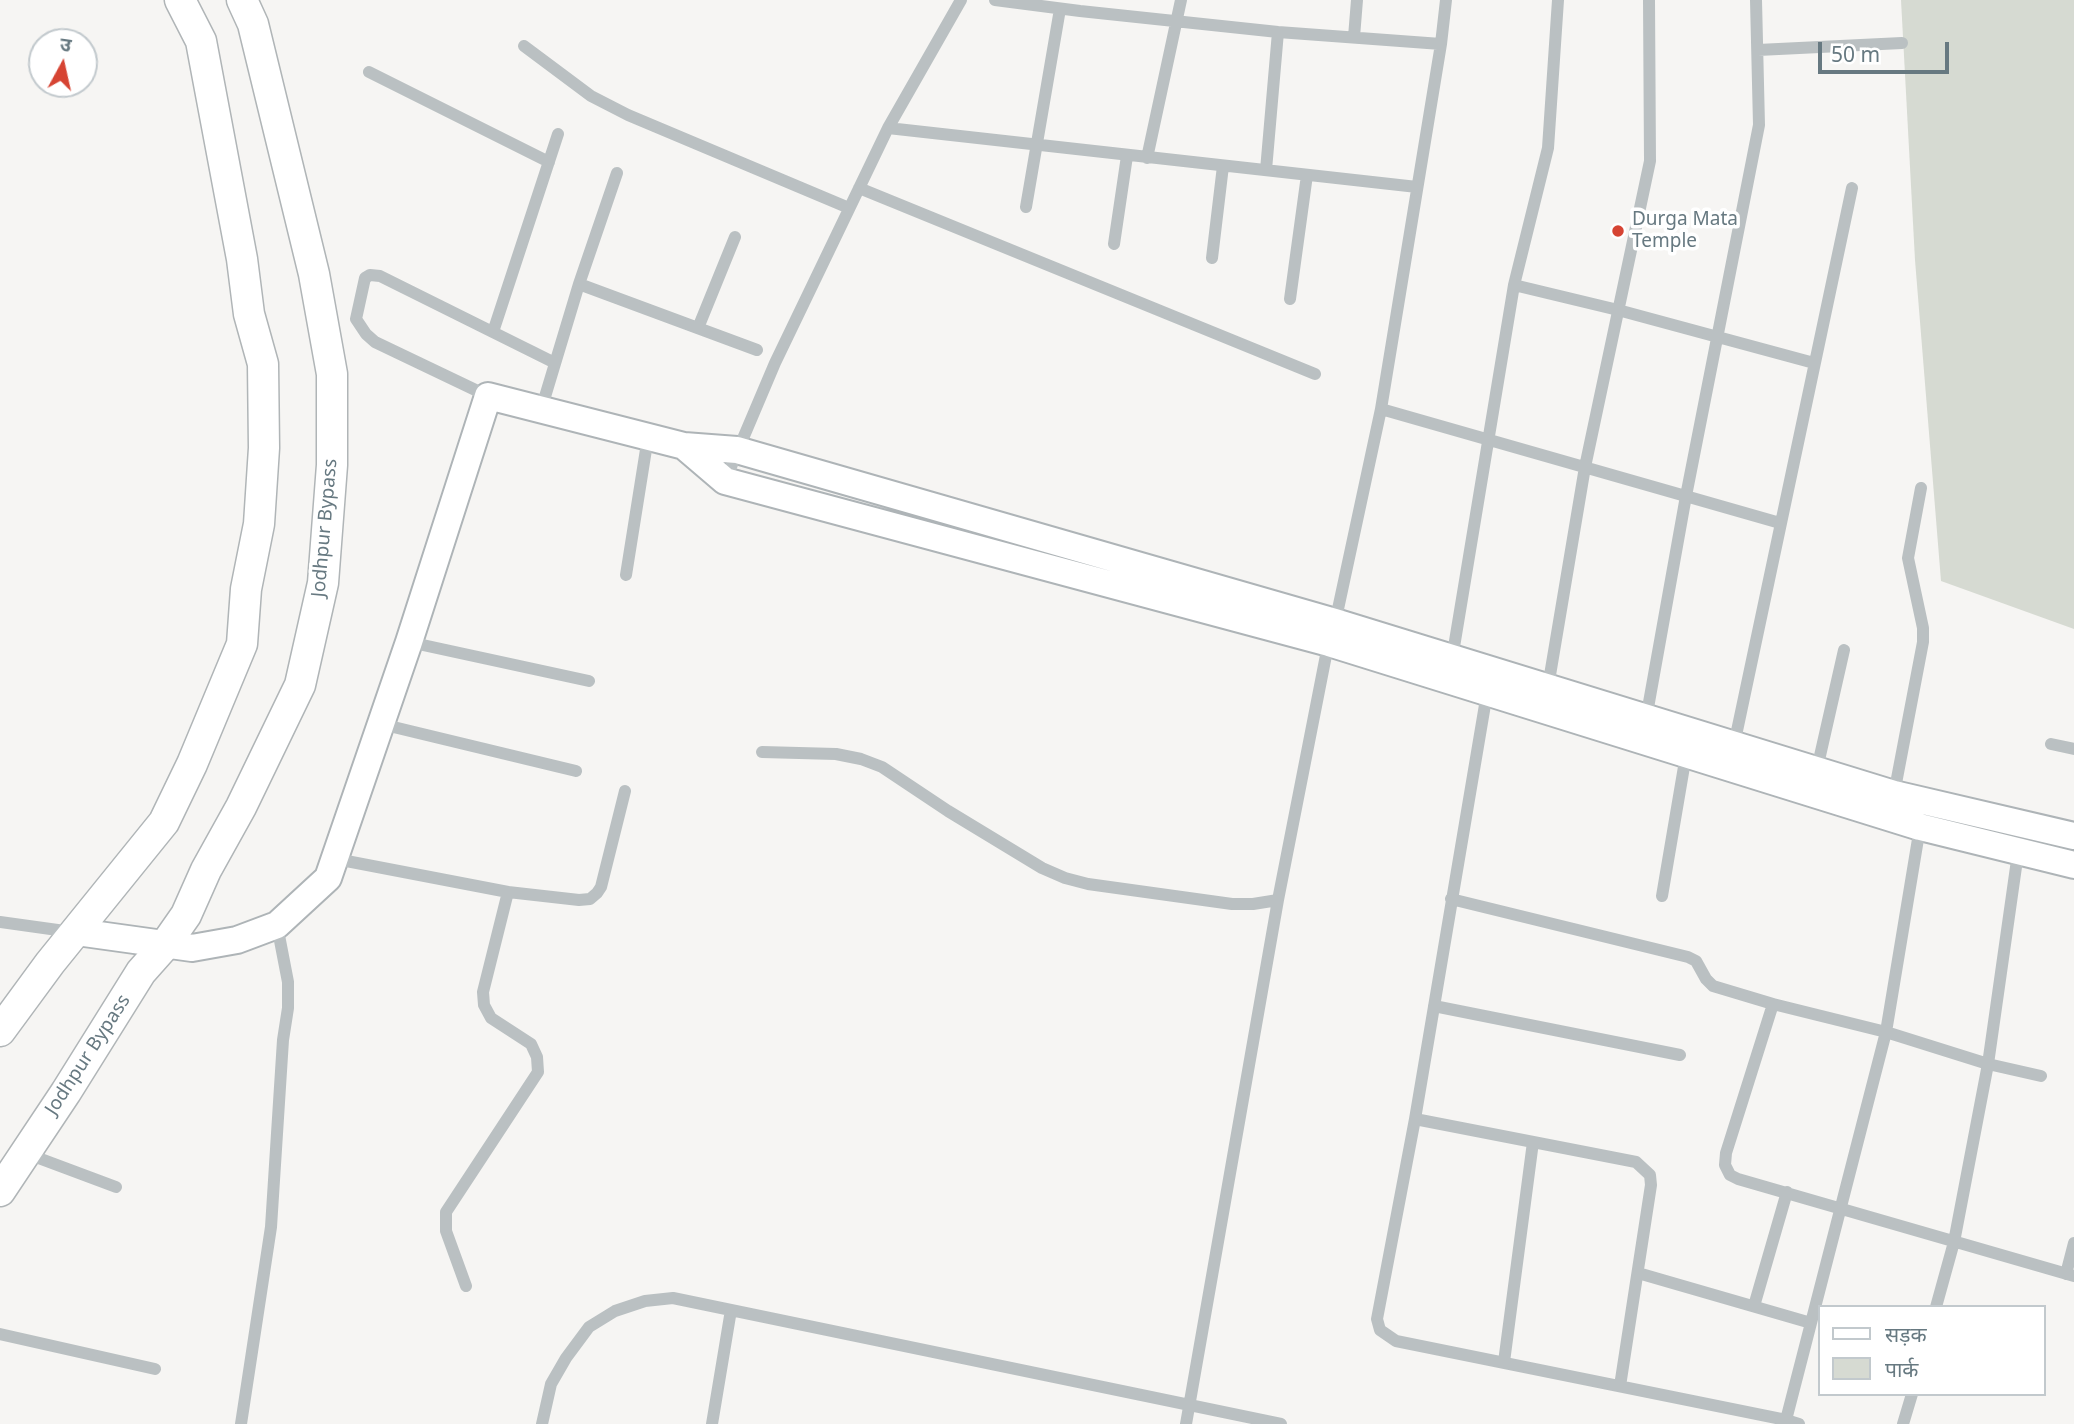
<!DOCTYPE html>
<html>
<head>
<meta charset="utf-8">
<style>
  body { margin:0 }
  #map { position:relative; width:2074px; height:1424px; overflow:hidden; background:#f6f5f3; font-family:"Noto Sans","Noto Sans Devanagari",sans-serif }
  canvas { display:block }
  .legend { position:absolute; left:1818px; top:1305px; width:228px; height:91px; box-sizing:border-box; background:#fff; border:2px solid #c2c9cd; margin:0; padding:9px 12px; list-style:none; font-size:21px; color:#677981 }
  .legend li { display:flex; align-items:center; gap:14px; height:35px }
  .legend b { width:35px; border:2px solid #c2c9cd }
  .north { position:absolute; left:28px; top:28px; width:70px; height:70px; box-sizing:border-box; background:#fff; border:2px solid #c2c9cd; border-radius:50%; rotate:8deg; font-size:19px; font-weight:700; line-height:28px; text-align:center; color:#677981 }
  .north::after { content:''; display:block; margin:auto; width:24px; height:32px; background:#d64433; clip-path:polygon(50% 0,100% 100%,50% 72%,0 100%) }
  .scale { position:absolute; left:1818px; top:42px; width:131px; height:32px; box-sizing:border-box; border:4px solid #677981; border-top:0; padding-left:9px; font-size:21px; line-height:24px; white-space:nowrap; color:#677981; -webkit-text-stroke:5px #fff; paint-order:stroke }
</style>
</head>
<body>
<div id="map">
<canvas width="2074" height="1424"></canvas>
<ul class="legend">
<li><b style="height:9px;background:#fff"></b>सड़क</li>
<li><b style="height:19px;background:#d6dad2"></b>पार्क</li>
</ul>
<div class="north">उ</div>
<div class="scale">50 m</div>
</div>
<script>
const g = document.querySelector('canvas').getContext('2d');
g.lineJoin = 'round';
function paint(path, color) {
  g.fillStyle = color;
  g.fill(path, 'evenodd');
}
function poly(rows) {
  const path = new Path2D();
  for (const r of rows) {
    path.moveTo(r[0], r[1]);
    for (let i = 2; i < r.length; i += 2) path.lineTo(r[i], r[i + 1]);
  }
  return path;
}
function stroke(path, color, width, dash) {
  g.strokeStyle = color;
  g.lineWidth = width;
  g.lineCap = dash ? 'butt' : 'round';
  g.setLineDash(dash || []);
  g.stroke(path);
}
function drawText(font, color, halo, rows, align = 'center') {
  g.font = font + ' "Noto Sans",sans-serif';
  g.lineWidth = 7;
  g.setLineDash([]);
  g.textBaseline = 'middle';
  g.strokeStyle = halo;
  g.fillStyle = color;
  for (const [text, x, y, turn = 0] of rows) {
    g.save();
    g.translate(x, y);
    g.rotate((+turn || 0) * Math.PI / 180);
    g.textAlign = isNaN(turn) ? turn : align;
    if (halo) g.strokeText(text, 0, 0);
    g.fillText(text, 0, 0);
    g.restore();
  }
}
const green = poly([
  [1901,0,2074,0,2074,629,1941,581,1915,260]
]);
const minor = poly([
  [961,0,888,128,1417,187],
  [995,0,1080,11,1278,32,1441,44],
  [1354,37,1357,0],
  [524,46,591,96,628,115,849,208],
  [1758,50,1902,43],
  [369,72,549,162],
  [1147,158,1181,0],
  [1266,170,1278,32],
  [859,188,1315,374],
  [1026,207,1060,9],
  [1114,244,1127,156],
  [1212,258,1223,166],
  [579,284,757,350],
  [1514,285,1618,310,1814,363],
  [1290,299,1307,175],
  [698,328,735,237],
  [493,332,558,134],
  [488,396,375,342,366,334,356,319,365,278,370,275,380,276,555,363],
  [1381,409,1780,523],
  [541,410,579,284,617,173],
  [725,481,775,363,888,128],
  [626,575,648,437],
  [1335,623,1381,409,1441,44,1446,0],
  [409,642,589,681],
  [1452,659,1514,285,1548,148,1558,0],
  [1548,687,1585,467,1650,161,1649,0],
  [1487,693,1415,1119,1377,1319,1380,1330,1396,1341,1786,1420],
  [1646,719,1686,496,1759,125,1756,0],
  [381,724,576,771],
  [2051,744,2074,749],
  [1734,745,1852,188],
  [762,752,836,754,861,759,882,767,948,811,1042,868,1065,878,1088,884,1232,904,1253,904,1278,900],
  [1817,769,1844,650],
  [1894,794,1923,642,1923,628,1908,558,1921,488],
  [336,859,508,892,483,992,484,1005,491,1018,531,1044,537,1057,538,1072,446,1212,446,1231,466,1286],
  [508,892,579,900,590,899,597,893,601,887,625,791],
  [1662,896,1686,755],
  [1451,899,1688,957,1696,961,1706,979,1713,986,1773,1004],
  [0,922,72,932],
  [1434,1006,1680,1055],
  [2041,1076,1988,1064,1886,1032,1773,1004,1726,1153,1725,1165,1730,1175,1738,1179,2074,1276],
  [1415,1119,1636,1162,1650,1175,1651,1185,1620,1386],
  [25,1153,116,1187],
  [1638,1273,1811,1323],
  [2066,1274,2074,1243],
  [1754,1306,1787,1192],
  [1936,1307,1954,1242,1988,1064,2018,853],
  [0,1334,155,1369],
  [1504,1362,1533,1142],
  [241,1424,271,1227,283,1040,288,1008,288,982,277,925],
  [542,1424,551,1384,566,1358,589,1327,615,1311,645,1301,673,1298,1281,1424],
  [712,1424,731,1310],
  [1186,1424,1278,900,1329,640],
  [1799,1424,1786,1420,1886,1032,1920,827],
  [1903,1424,1912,1394]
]);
const major = poly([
  [684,446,725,481,1329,643,1920,827,2074,865],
  [77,932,192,948,237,940,277,925,328,878,409,642,488,396,684,446,737,450,1335,622,1894,794,2074,836]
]);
const highway = poly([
  [0,1031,50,963,164,822,192,764,242,644,246,589,259,524,264,448,263,364,249,314,242,259,201,41,180,0],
  [0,1191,66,1092,141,972,165,945,186,915,206,870,241,807,300,685,323,583,332,465,332,374,314,274,253,24,242,0]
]);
const markers = [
  [1618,231,7,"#d64433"]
];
const poiNames = [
  ["Durga Mata",1632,220],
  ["Temple",1632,242]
];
const streetNames = [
  ["Jodhpur Bypass",325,528,-85],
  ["Jodhpur Bypass",88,1055,-57]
];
paint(green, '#d6dad2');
stroke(major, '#aeb4b7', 30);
stroke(highway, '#b0b5b7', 33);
stroke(minor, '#bac0c2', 12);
stroke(major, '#fff', 26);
stroke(highway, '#fff', 30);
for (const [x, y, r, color] of markers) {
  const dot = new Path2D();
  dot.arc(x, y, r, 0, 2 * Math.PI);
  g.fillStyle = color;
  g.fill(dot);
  stroke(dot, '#fff', 2.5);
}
drawText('19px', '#677981', '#fff', poiNames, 'left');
drawText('19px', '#677981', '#fff', streetNames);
</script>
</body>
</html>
